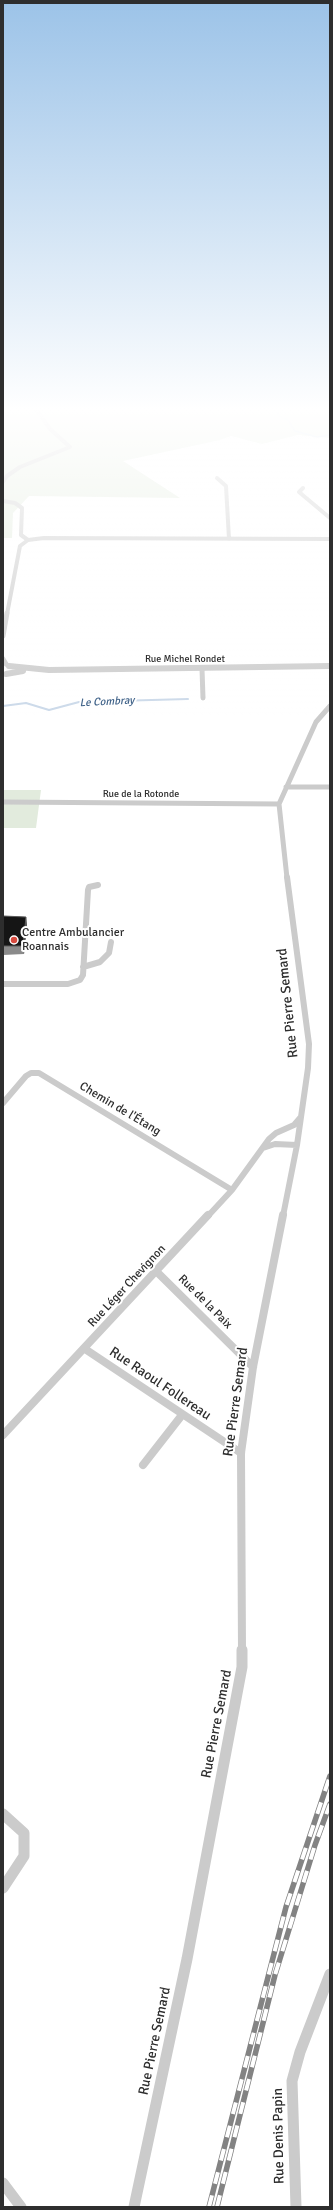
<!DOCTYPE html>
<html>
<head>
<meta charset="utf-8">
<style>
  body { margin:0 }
  #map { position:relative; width:333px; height:2210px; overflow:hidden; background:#fff; font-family:Signika,sans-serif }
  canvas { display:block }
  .frame { position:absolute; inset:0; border:4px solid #2e2e2e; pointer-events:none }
</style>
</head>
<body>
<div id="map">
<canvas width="333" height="2210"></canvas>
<div class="frame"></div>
</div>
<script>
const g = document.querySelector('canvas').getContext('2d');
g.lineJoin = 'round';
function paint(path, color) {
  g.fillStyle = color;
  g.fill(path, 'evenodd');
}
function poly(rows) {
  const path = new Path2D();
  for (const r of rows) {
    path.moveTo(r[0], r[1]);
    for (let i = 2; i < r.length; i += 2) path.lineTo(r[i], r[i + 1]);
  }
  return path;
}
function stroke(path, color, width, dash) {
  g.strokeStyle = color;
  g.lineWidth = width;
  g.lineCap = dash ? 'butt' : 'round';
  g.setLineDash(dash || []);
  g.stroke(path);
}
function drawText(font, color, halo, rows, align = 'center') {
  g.font = font + ' Signika,sans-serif';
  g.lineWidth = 4;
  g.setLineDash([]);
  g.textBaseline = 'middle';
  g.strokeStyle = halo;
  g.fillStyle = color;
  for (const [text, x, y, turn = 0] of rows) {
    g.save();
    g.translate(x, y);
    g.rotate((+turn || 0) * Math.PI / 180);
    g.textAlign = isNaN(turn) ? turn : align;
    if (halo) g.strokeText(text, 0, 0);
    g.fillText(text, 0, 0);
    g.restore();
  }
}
const green = poly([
  [3,409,330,409,330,438,298,435,262,444,231,436,220,440,123,461,180,498,29,496,13,513,12,538,3,538],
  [3,790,41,790,36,828,3,828]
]);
const streamFar1 = poly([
  [277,409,279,416,288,420,295,431,317,437,330,435]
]);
const stream = poly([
  [3,706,26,703,49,710,79,702,188,699]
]);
const minorFar4 = poly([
  [217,478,226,486,229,539],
  [3,482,7,476,20,467,70,447,50,429,36,409],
  [303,488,299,492,330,518],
  [3,501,15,503,22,508,21,535,28,540],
  [7,614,20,546,28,540,44,538,330,539]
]);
const minorFar3 = poly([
  [3,636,7,613],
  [3,659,6,664],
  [202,669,203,698],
  [286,787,330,787],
  [3,802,279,804],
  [287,878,279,804,316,722,330,706]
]);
const minorFar2 = poly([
  [83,967,100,962,109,953,111,942],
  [3,984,68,984,80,980,83,975,88,890,89,887,98,885],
  [3,1103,26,1076,31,1073,39,1073,232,1190],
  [263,1148,275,1144,297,1145],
  [208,1216,232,1190,269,1139,276,1133,294,1125,300,1118],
  [283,1216,297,1145,308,1068,309,1044,287,877]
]);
const minorFar1 = poly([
  [157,1272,253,1367],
  [85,1349,241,1453],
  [3,1435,208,1215],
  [143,1465,182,1415],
  [242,1651,241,1453,253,1367,283,1215]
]);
const minor = poly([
  [3,1814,24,1833,24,1856,3,1888],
  [3,2183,21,2207],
  [134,2207,187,1959,242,1667,242,1650],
  [296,2207,292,2081,300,2052,330,1974]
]);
const tertiary = poly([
  [9,666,49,670,330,666],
  [6,674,23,671]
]);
const rail = poly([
  [209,2207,286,1907,330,1776],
  [217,2207,275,1975,315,1845,330,1804]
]);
const wall = poly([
  [3,916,26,917,27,925,24,954,3,955]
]);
const shadedWall = poly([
  [26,917,27,925,24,954,23,946]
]);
const building = poly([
  [3,916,26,917,23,946,3,946,3,916]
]);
const markers = [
  [14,940,4,"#d84a3e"]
];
const farStreetnames = [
  ["Rue Michel Rondet",185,659],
  ["Rue de la Rotonde",141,794]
];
const farWaternames = [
  ["Le Combray",107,702,-3]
];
const poiNames = [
  ["Centre Ambulancier",22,933],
  ["Roannais",22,947]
];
const streetNames = [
  ["Chemin de l'Étang",120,1109,31],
  ["Rue Léger Chevignon",127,1286,-47],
  ["Rue de la Paix",205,1302,45]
];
const nearStreetnames = [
  ["Rue Pierre Semard",288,1003,-96],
  ["Rue Raoul Follereau",160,1384,34],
  ["Rue Pierre Semard",236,1402,-82],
  ["Rue Pierre Semard",217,1724,-79],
  ["Rue Pierre Semard",155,2041,-78],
  ["Rue Denis Papin",279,2136,-91]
];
paint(green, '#e2ebdd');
stroke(streamFar1, '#cbd9e9', 1.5);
stroke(stream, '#cbd9e9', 2);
stroke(minorFar4, '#cbcbcb', 4);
stroke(minorFar3, '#cbcbcb', 5);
stroke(minorFar2, '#cbcbcb', 6);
stroke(minorFar1, '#cbcbcb', 8);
stroke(minor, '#cbcbcb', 11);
stroke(tertiary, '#cbcbcb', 6);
stroke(rail, '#838383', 5.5);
stroke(rail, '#fff', 4, [12]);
paint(wall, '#8a8a8a');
paint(shadedWall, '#5b5b5b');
paint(building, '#151515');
stroke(building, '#5b5b5b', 1);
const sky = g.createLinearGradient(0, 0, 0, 718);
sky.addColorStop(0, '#9cc3e8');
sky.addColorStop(0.57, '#fff');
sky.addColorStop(1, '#ffffff00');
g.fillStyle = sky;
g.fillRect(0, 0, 333, 718);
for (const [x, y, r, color] of markers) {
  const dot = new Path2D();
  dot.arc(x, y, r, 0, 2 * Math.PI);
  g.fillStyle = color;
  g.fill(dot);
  stroke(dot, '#fff', 1.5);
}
drawText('10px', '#2e2e2e', '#fff', farStreetnames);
drawText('italic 11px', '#42648a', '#fff', farWaternames);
drawText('12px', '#2e2e2e', '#fff', poiNames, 'left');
drawText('12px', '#2e2e2e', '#fff', streetNames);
drawText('14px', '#2e2e2e', '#fff', nearStreetnames);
</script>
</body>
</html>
